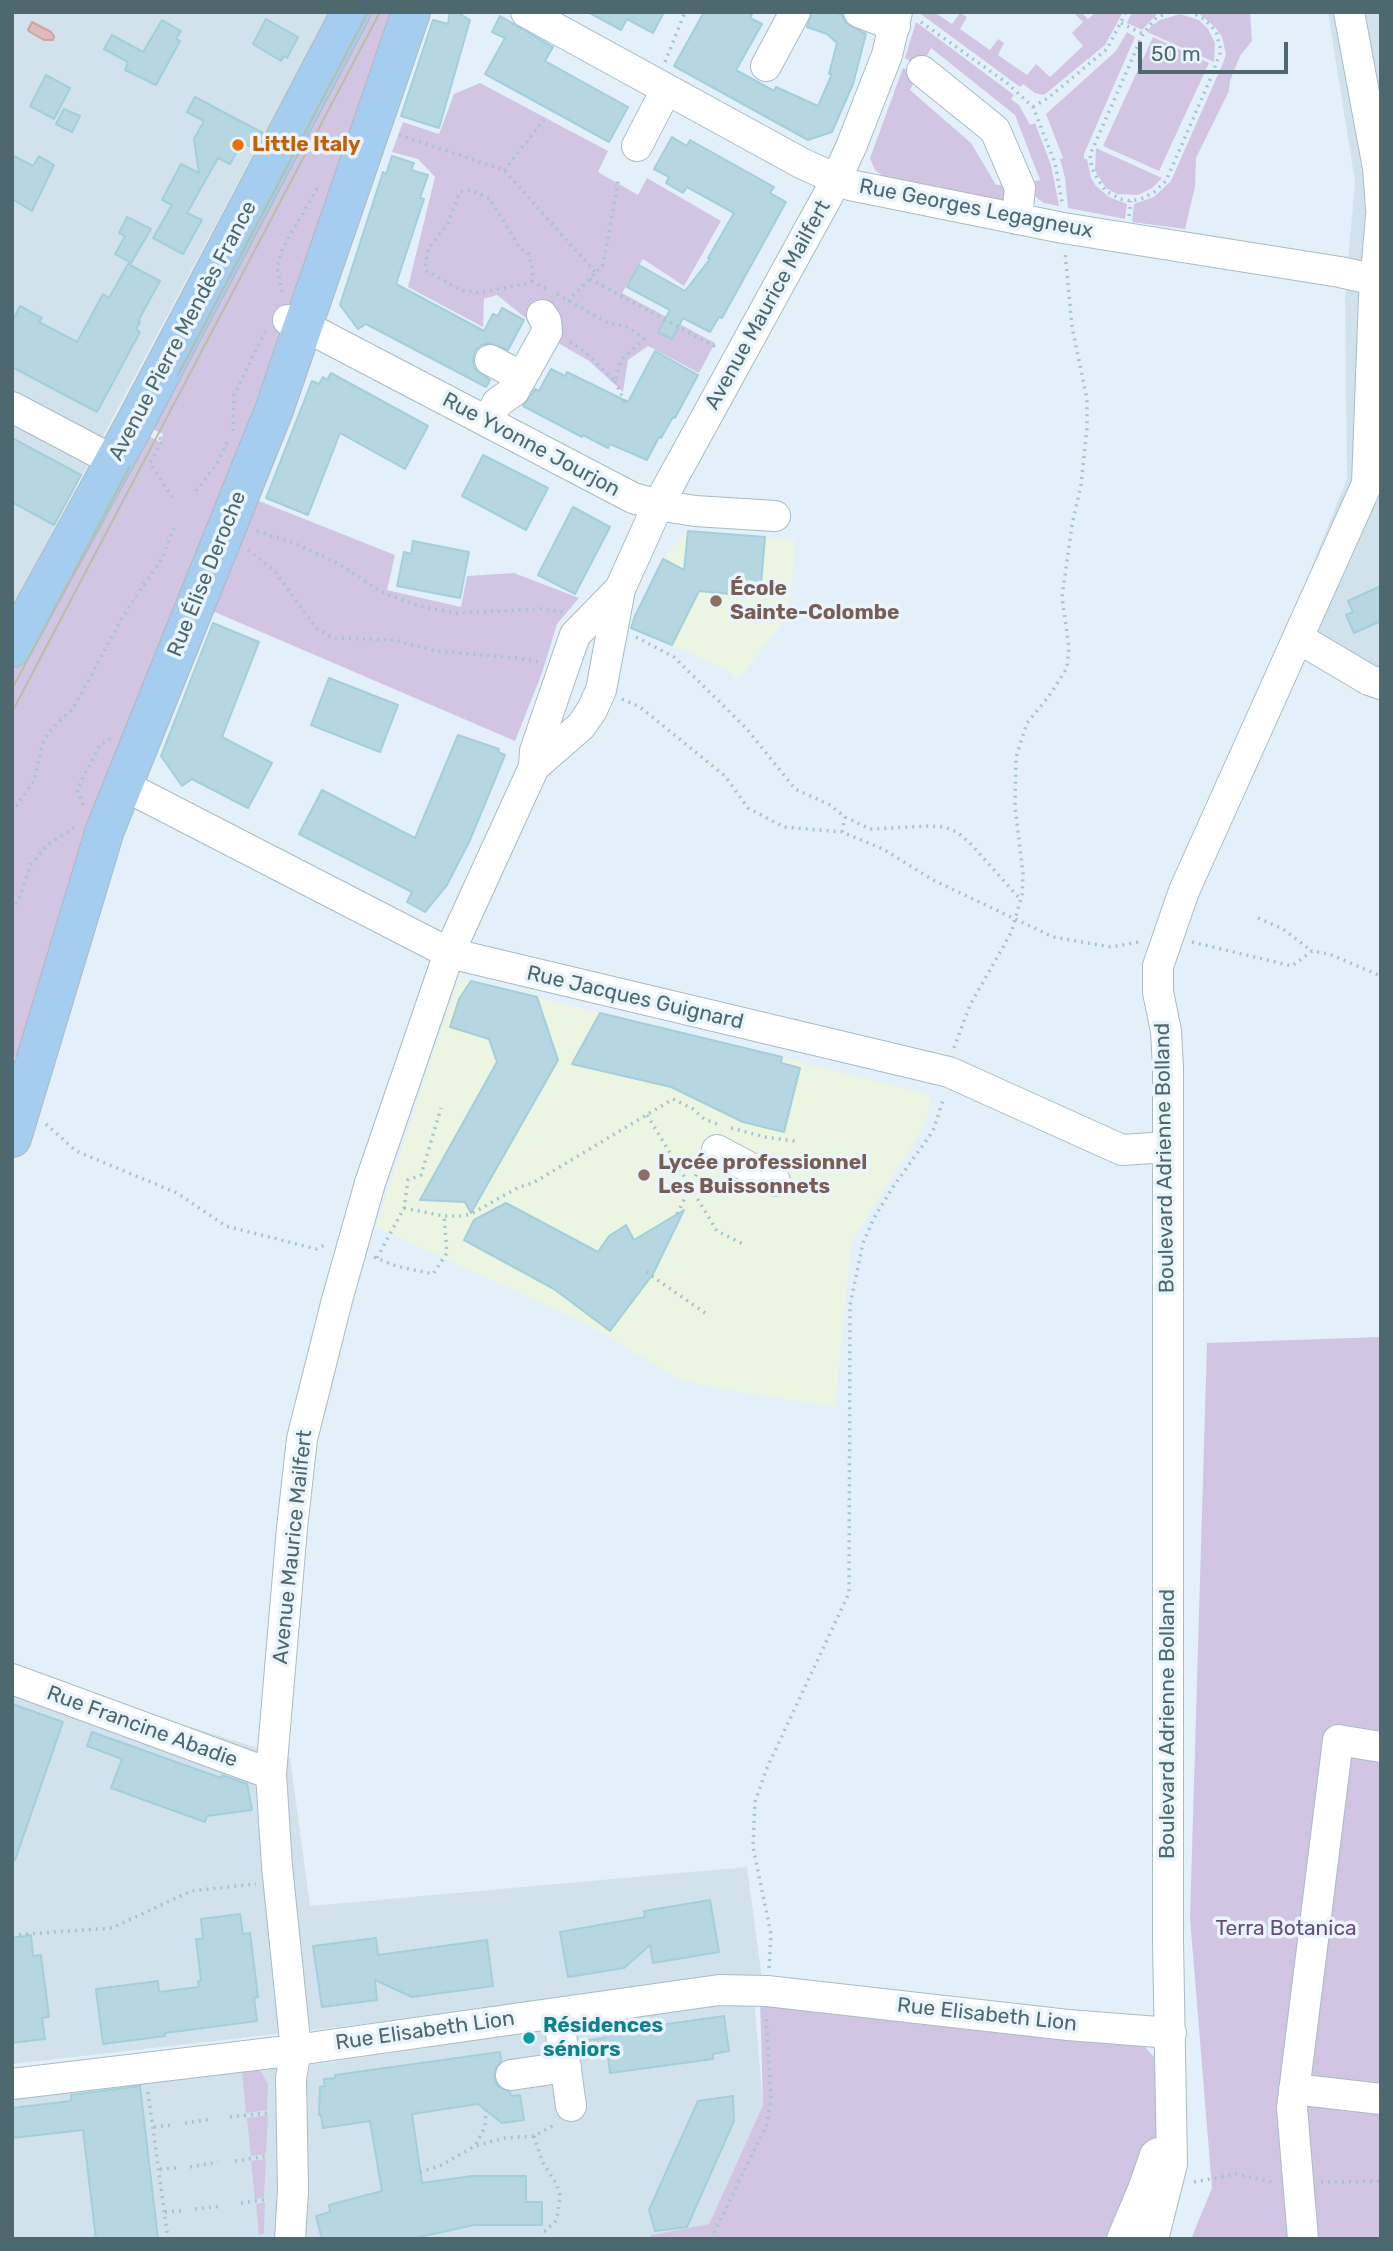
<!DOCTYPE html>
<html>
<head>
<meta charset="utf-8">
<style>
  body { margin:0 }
  #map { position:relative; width:1393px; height:2251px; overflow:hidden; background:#e4f0f9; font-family:Rubik,sans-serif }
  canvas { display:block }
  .frame { position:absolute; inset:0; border:14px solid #4d686e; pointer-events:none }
  .scale { position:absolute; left:1138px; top:42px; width:150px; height:32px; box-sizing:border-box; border:4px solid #4d686e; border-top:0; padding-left:9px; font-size:21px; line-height:24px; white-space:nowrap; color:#4d686e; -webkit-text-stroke:5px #eaf4fc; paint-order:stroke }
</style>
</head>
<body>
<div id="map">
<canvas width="1393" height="2251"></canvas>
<div class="frame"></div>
<div class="scale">50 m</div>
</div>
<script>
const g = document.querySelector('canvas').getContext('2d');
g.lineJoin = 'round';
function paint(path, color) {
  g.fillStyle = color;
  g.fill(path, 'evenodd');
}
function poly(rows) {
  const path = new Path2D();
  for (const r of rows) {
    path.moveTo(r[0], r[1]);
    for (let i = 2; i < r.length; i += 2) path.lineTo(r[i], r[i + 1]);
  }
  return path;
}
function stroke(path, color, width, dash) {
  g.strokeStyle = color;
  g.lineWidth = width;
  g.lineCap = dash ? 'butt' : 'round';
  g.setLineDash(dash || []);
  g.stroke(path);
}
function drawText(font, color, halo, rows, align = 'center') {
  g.font = font + ' Rubik,sans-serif';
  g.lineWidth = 7;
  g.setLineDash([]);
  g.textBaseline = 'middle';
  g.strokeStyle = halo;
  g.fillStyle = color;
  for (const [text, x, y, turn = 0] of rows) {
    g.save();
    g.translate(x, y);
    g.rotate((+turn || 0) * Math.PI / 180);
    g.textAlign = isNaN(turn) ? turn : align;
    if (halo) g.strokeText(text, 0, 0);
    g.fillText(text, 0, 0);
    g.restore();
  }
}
const residential = poly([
  [12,12,329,12,12,607],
  [1328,12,1381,12,1381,691,1278,651,1347,479,1345,296,1355,182],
  [12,1671,290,1758,310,1906,747,1867,762,1979,12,2064],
  [754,1998,763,2105,709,2224,648,2239,12,2239,12,2099,332,2062]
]);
const education = poly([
  [688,531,795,540,789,614,738,679,725,668,631,628,635,616,663,559],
  [459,978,931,1095,926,1123,851,1243,835,1407,721,1389,680,1380,589,1325,376,1227]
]);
const green = poly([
  [360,12,396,12,367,111,207,529,21,1054,12,1059,12,671,139,431,160,442,163,434,142,424],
  [918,12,934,12,952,24,960,13,967,17,960,29,990,50,998,39,1004,43,998,55,1027,75,1036,64,1050,77,1083,46,1072,33,1083,22,1073,12,1081,12,1088,19,1093,15,1092,12,1123,12,1105,45,1044,95,1035,93,1023,84,1020,87],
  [1132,12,1159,12,1142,30,1127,23],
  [1197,12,1250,12,1252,41,1240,56,1230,81,1229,91,1196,158,1195,187,1185,229,1132,222,1134,204,1154,197,1171,181,1223,63,1226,54,1222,37,1215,27],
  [1180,14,1199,20,1208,29,1215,43,1214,62,1147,32,1151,26,1160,20],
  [916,22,1014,95,1011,99,1019,105,1030,125,1035,123,1051,165,1059,206,1044,203,1037,198,1027,182,1040,180,1015,115,931,48,925,60,915,64,905,58],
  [1127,32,1135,37,1084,154,1084,159,1087,159,1091,178,1096,186,1109,197,1127,204,1125,219,1068,208,1065,178,1060,159,1063,158,1046,114,1116,51],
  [1153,37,1209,63,1159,171,1103,146],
  [903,68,908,70,914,82,910,90,971,143,996,185,1009,184,1011,188,1003,203,883,183,884,177,875,170,870,158],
  [480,83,608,151,598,172,638,195,647,178,721,221,684,286,643,259,622,293,715,343,699,373,648,346,628,360,623,392,589,361,553,340,497,295,484,299,483,327,408,287,435,177,418,159,392,152,403,122,439,134,454,94],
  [1096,148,1162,178,1152,188,1138,195,1117,194,1106,188,1095,171],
  [254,499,395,555,387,590,461,607,467,576,514,573,579,598,557,624,542,673,515,741,210,610],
  [1381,1337,1381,2239,1191,2239,1212,2188,1190,1918,1207,1343],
  [760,2000,1138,2043,1145,2047,1157,2060,1160,2141,1122,2239,646,2239,652,2235,709,2224,763,2105],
  [260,2070,268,2084,267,2110,246,2113,242,2072],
  [268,2115,266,2154,251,2156,247,2118],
  [266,2159,264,2197,255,2199,251,2161],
  [265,2202,264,2233,259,2235,256,2204]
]);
const water = poly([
  [32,22,51,32,54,36,53,40,44,40,30,32,28,30,32,22]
]);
const building = poly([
  [450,12,457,12,470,20,439,128,401,116,433,20,448,24,450,12],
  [588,12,664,12,653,33,627,19,621,30,588,12],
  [704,12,753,12,750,18,762,24,736,70,774,91,776,87,818,106,832,74,829,74,837,43,827,34,807,27,812,12,834,12,842,15,846,23,866,34,853,84,832,132,808,140,674,66,704,12],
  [500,16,553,47,545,61,628,107,609,142,485,74,505,38,492,32,500,16],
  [266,19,298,37,287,58,284,56,281,61,253,44,266,19],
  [162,20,181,31,176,39,180,41,156,85,125,70,128,62,104,49,112,35,143,52,162,20],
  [46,75,70,88,54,119,30,106,46,75],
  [195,97,263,133,254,149,242,142,230,164,218,158,187,213,202,220,183,254,153,238,172,205,162,200,181,164,199,173,194,139,204,121,187,112,195,97],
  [64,109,80,116,72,132,56,124,64,109],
  [672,137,687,146,690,140,774,187,770,193,786,202,722,318,719,317,710,332,683,318,672,339,658,332,670,310,627,287,639,265,685,291,710,259,708,258,734,213,687,187,683,193,666,183,669,177,654,169,672,137],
  [12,155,33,166,39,156,54,165,32,211,12,199,12,155],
  [392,156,414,163,411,170,428,175,420,198,424,199,396,284,484,331,493,314,498,316,502,308,524,320,508,350,489,343,481,345,475,351,473,360,475,369,490,380,486,387,366,324,358,329,340,305,383,172,386,174,392,156],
  [127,217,151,229,131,263,115,254,125,236,119,233,127,217],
  [128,264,160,281,138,321,140,322,136,329,140,332,97,412,12,367,12,322,20,306,42,318,39,322,77,342,103,294,109,298,128,264],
  [655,351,698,375,675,418,673,417,661,438,659,437,647,460,610,444,608,448,583,435,582,437,523,406,535,389,539,391,551,369,565,376,567,372,628,402,655,351],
  [331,373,428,426,405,469,340,433,308,515,266,498,312,381,319,384,323,377,327,380,331,373],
  [12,438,81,475,54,525,12,502,12,438],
  [483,455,548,488,526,530,462,496,483,455],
  [573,507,610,527,575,594,538,575,573,507],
  [688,531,765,537,761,584,742,582,741,595,699,591,672,645,631,628,635,616,663,559,684,570,688,531],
  [413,541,469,552,460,598,397,586,404,552,411,554,413,541],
  [1381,586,1381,621,1354,633,1346,615,1353,612,1348,601,1381,586],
  [213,623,259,642,222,737,272,763,248,808,192,779,182,786,161,756,213,623],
  [329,678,398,705,380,752,311,725,329,678],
  [458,735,499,749,498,752,505,755,470,840,447,885,425,912,407,902,412,892,299,834,322,790,415,838,458,735],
  [471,981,537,997,558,1060,471,1213,465,1202,420,1200,497,1062,489,1039,450,1027,459,999,471,981],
  [600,1013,782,1057,781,1063,800,1068,784,1132,743,1122,671,1087,572,1064,600,1013],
  [506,1203,598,1252,609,1236,626,1225,634,1240,684,1210,653,1274,610,1331,554,1289,464,1240,474,1220,506,1203],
  [12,1704,63,1722,15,1860,12,1859,12,1704],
  [92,1732,221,1778,222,1775,247,1784,252,1810,207,1816,205,1822,111,1788,122,1759,87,1746,92,1732],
  [710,1900,719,1952,653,1963,650,1945,624,1968,568,1977,560,1932,645,1917,644,1911,710,1900],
  [240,1914,243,1934,250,1933,258,1997,254,1998,257,2021,165,2033,165,2036,103,2044,96,1989,158,1981,159,1992,199,1987,198,1981,201,1981,196,1939,203,1939,201,1919,240,1914],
  [31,1935,33,1956,41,1955,49,2017,42,2018,45,2039,12,2043,12,1938,31,1935],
  [376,1938,378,1955,487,1940,493,1986,412,1997,375,1980,377,2000,322,2007,313,1946,376,1938],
  [724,2016,729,2051,713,2054,713,2059,610,2073,608,2056,582,2059,580,2041,605,2038,604,2033,724,2016],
  [500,2052,501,2061,495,2069,494,2078,498,2086,510,2092,511,2096,520,2095,524,2120,502,2123,478,2104,412,2114,422,2183,472,2176,526,2176,526,2202,542,2202,542,2225,474,2225,410,2239,322,2239,316,2216,330,2212,329,2205,382,2191,370,2121,323,2128,321,2115,319,2115,320,2087,325,2086,324,2079,335,2078,335,2075,500,2052],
  [140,2086,158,2239,96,2239,83,2130,12,2138,12,2108,71,2101,71,2095,140,2086],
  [733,2096,734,2121,687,2227,655,2231,649,2210,698,2101,733,2096]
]);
const path = poly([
  [1169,12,1155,19,1143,34,1090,155,1092,169,1099,181,1105,190,1120,199,1131,201,1141,199,1154,192,1166,181,1209,82,1221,51,1216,31,1204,19,1191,12],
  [921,22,1007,83,1033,107,1055,163,1062,202],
  [1121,23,1143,34],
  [665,62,685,12],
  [1033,107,1048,98,1107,49,1126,12],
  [399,135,504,170,596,273],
  [504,170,544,120],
  [1129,216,1131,201],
  [590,279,716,347],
  [532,282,533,270,528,253,520,248,490,199,471,190,460,192,448,223,428,249,425,270,460,290,479,293,532,282,550,291],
  [282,292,277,267,283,247,320,184],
  [557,294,608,323,628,327,644,339,622,359,615,381,585,352,569,341],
  [568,301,603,265,619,177],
  [615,381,625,402],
  [233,431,234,395,265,332],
  [159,438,163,440,150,463,172,497],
  [196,491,216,465,228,441],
  [257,531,294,543,341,565,381,592,419,606,456,613,541,609,563,612],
  [248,550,274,570,316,628,333,638,393,640,437,651,517,658,539,662],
  [636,637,674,657,747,729,795,789,830,805,845,817,870,829,929,826,945,827,957,832,969,842,1021,900],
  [622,699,640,707,725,776,748,808,784,827,842,832,883,849,933,880,1053,937,1111,947,1139,942],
  [83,805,77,789,100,745,111,738],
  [12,812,34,781,42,745,49,732,74,707,123,616,162,558,174,528],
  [842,832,845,817],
  [12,910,19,899,31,864,49,844,77,826],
  [1258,918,1283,929,1312,951],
  [1192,942,1292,966,1312,951,1329,954,1381,976],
  [954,1048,970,1005,1011,933,1022,895,1023,874,1015,806,1016,757,1027,723,1049,696,1067,668,1069,647,1062,597,1072,525,1081,485,1087,428,1087,399,1072,327,1065,252],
  [647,1115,717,1231,743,1244],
  [46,1124,76,1151,177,1193,226,1226,316,1249,327,1244],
  [731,1128,765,1137,795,1141],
  [404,1208,444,1216,463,1216,471,1214,519,1187,533,1183,673,1099,693,1109,704,1119,717,1124],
  [677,1214,701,1165],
  [374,1257,396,1266,433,1274,447,1253,444,1216],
  [377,1258,404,1208,408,1180,421,1175,441,1108],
  [646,1272,708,1315],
  [12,1935,112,1928,191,1891,256,1884],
  [769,1968,771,1934,753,1847,755,1802,766,1770,849,1593,850,1305,863,1243,874,1218,893,1187,933,1131,944,1097],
  [148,2092,168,2239],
  [230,2117,268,2113],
  [185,2123,212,2119],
  [154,2127,172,2125],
  [534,2136,542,2161,557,2185,560,2195,558,2213,555,2222,545,2231,539,2232],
  [476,2144,485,2127,486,2111],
  [235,2161,268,2156],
  [190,2167,218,2162],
  [160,2169,178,2168],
  [420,2172,442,2165,475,2146,505,2138,534,2136,556,2124],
  [1194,2182,1237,2174,1275,2183],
  [1321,2182,1381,2181],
  [241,2203,268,2199],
  [195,2209,222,2206],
  [165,2212,183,2211],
  [209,2238,209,2239],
  [711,2239,767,2124,771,2097,766,2014]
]);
const minor = poly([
  [526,12,803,164,850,185,1063,228,1340,272,1381,281],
  [859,12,895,26],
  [1349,12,1378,168,1381,208],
  [766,66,795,12],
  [922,71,995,130,1020,188,1017,219],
  [637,146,666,90],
  [288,320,316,332,633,498,658,505,695,511,775,516],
  [490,360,522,377],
  [12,407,114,461],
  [488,422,497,403,514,391,547,332,546,321,542,315],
  [1298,638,1369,680,1381,684],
  [534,767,581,726,592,710,601,690,620,589,658,505,832,188,851,147,887,55,897,12],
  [123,785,449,953,949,1072,1122,1150,1168,1147],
  [717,1150,775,1181],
  [12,1679,271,1774],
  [558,2013,571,2106],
  [511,2075,566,2067],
  [12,2084,296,2050,719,1990,767,1991,1068,2025,1171,2033],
  [1294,2089,1381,2099],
  [290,2239,293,2191,291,2078,296,2050,277,1866,271,1774,292,1528,302,1439,337,1300,370,1183,449,953,534,767,535,751,575,635,620,589],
  [1122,2239,1144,2187,1155,2155,1158,2153],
  [1153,2239,1172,2164,1168,1941,1168,1068,1166,1031,1158,992,1158,966,1184,891,1367,484,1374,298,1381,216],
  [1303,2239,1292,2108,1338,1740,1381,1747]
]);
const major = poly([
  [12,648,134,425,351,12],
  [12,1138,105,830,274,410,411,12]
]);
const tram = poly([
  [178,375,368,12],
  [12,689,129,468],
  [12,712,380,12]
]);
const markers = [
  [238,145,7,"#e8710a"],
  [716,601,7,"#8d6e63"],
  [644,1175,7,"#8d6e63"],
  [529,2038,7,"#0f9aa8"]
];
const foodNames = [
  ["Little Italy",252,145]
];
const streetNames = [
  ["Rue Georges Legagneux",976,209,11],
  ["Avenue Maurice Mailfert",768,305,-61],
  ["Avenue Pierre Mendès France",183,331,-62],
  ["Rue Yvonne Jourjon",531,445,28],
  ["Rue Élise Deroche",207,574,-68],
  ["Rue Jacques Guignard",635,998,13],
  ["Boulevard Adrienne Bolland",1165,1158,-91],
  ["Avenue Maurice Mailfert",293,1547,-84],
  ["Boulevard Adrienne Bolland",1168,1724,-90],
  ["Rue Francine Abadie",142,1727,20],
  ["Rue Elisabeth Lion",987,2015,6],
  ["Rue Elisabeth Lion",425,2031,-8]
];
const educationNames = [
  ["École",730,589],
  ["Sainte-Colombe",730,613],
  ["Lycée professionnel",658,1163],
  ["Les Buissonnets",658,1187]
];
const parkNames = [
  ["Terra Botanica",1286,1929]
];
const cultureNames = [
  ["Résidences",543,2026],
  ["séniors",543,2050]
];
paint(residential, '#d1e2ec');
paint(education, '#ecf5e1');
paint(green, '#d2c5e4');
paint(water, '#e0bbbc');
stroke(water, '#d0a3a3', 2);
paint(building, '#b6d7e1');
stroke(building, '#a2cfdb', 2);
stroke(minor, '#a7bcc3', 32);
stroke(major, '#adbabc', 40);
stroke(path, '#a3c5cf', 3.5, [2, 5]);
stroke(minor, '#fff', 30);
stroke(major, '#a4cdf0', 38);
stroke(tram, '#b6c0a4', 2);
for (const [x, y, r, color] of markers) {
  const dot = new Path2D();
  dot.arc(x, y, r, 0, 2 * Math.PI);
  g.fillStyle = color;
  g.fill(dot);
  stroke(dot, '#eaf4fc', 2.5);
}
drawText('bold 21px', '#c56008', '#eaf4fc', foodNames, 'left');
drawText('21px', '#4d686e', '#eaf4fc', streetNames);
drawText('bold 21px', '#785e54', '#eaf4fc', educationNames, 'left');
drawText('21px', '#674d7d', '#eaf4fc', parkNames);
drawText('bold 21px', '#0d838f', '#eaf4fc', cultureNames, 'left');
</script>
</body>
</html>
